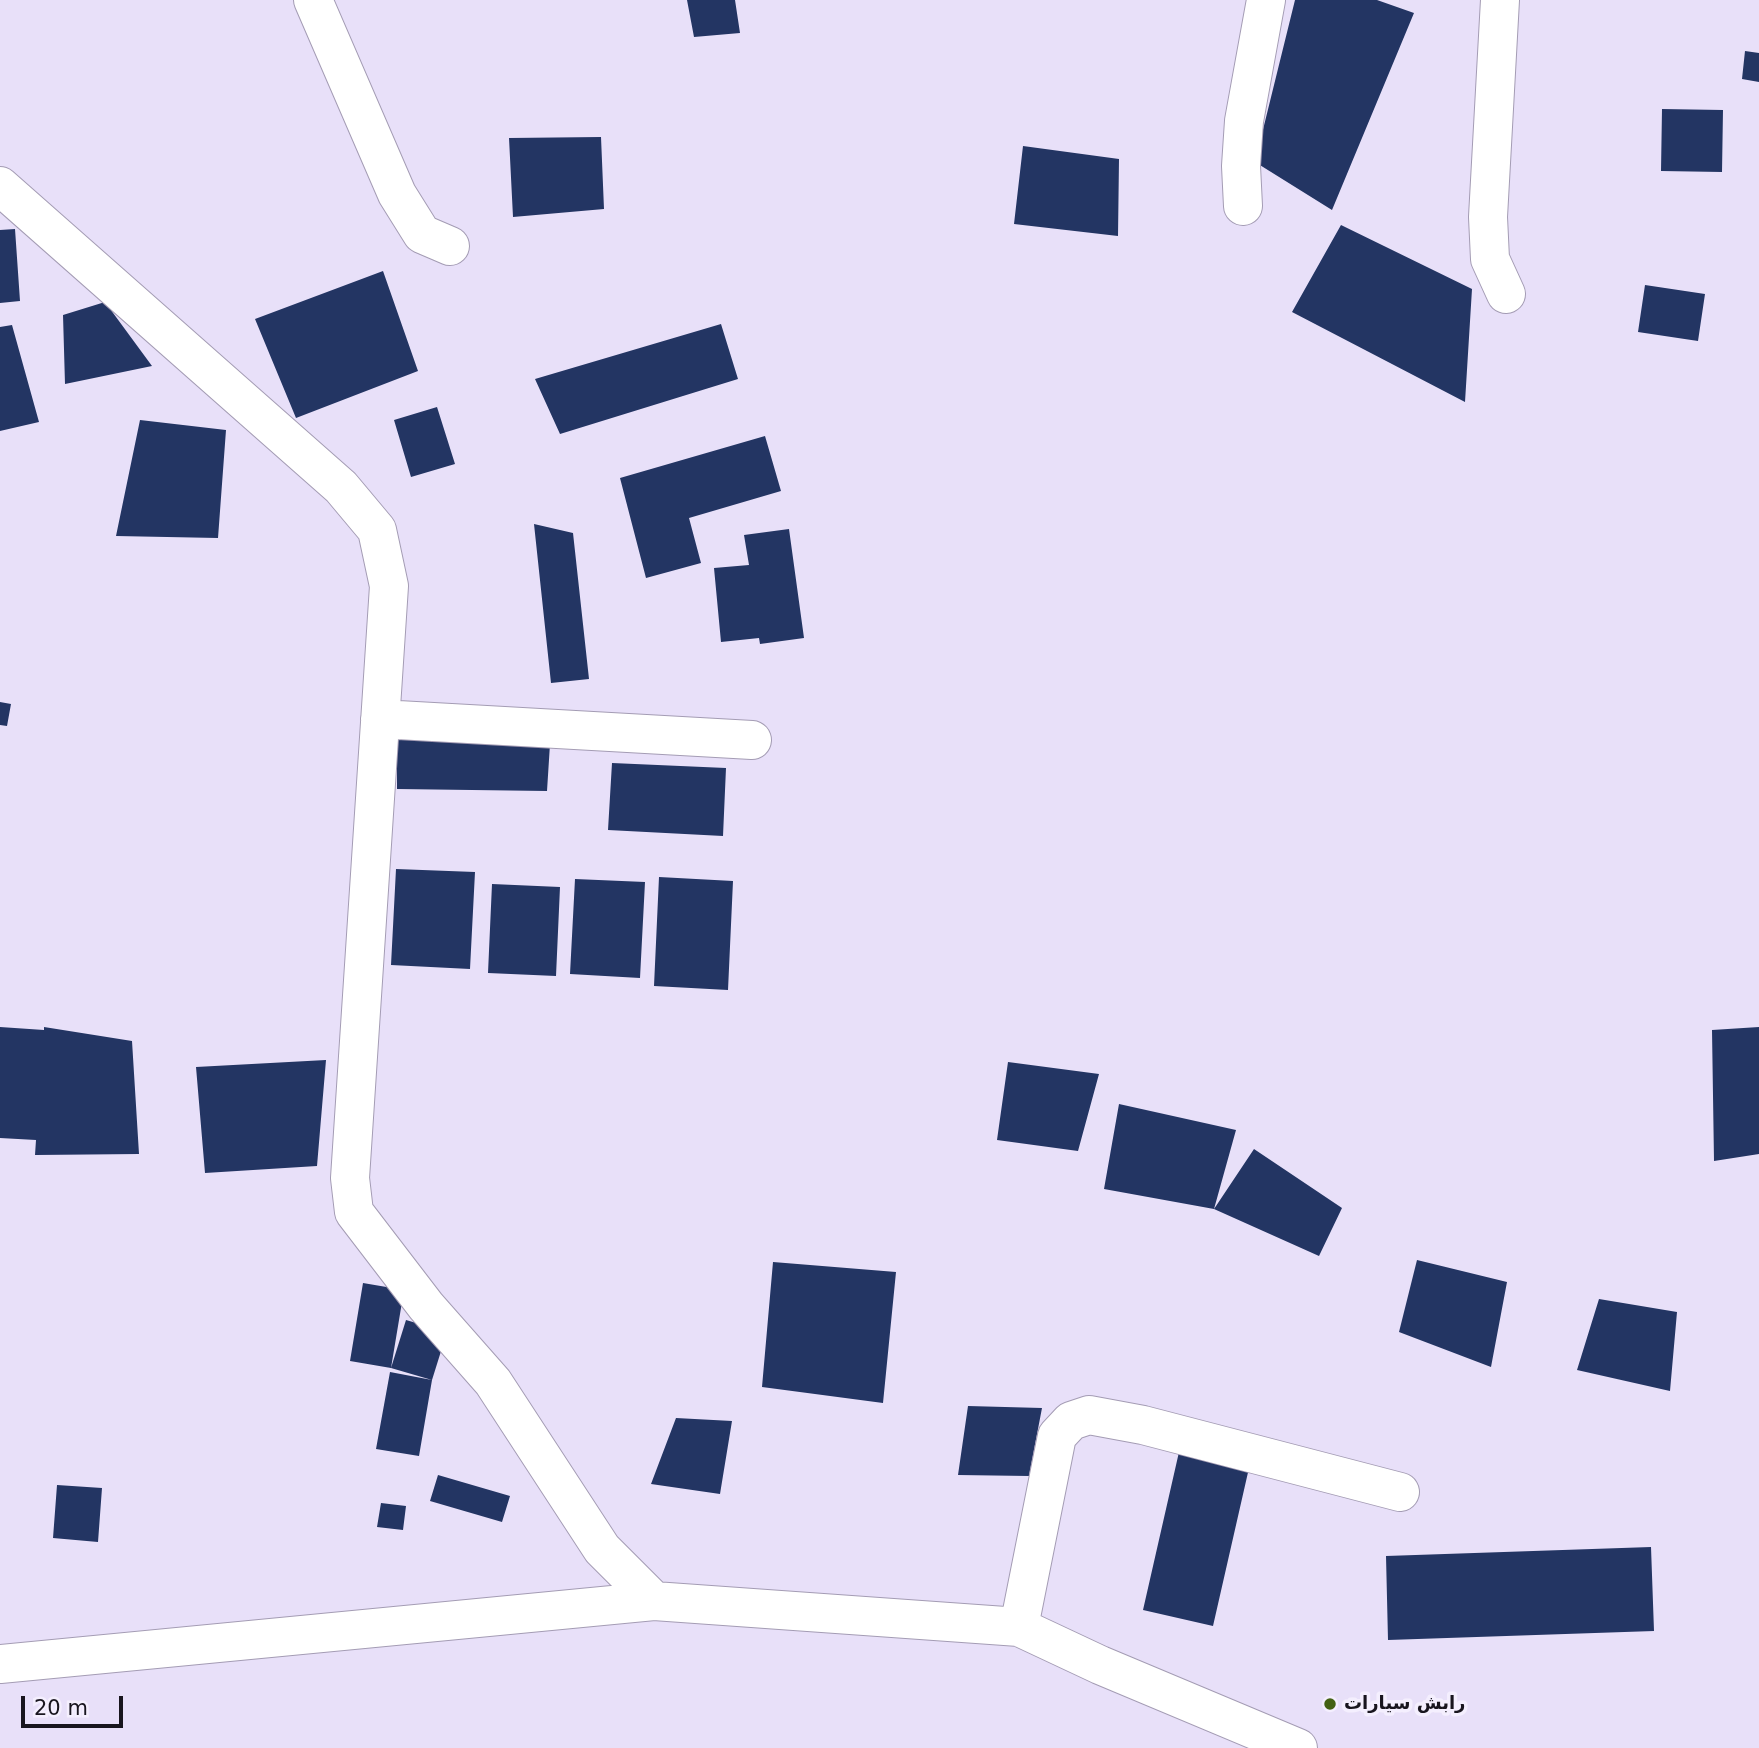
<!DOCTYPE html>
<html>
<head>
<meta charset="utf-8">
<style>
  body { margin:0 }
  #map { position:relative; width:1759px; height:1748px; overflow:hidden; background:#e8e0f9; font-family:"DejaVu Sans",sans-serif }
  canvas { display:block }
  .scale { position:absolute; left:21px; top:1696px; width:102px; height:32px; box-sizing:border-box; border:4px solid #18151e; border-top:0; padding-left:9px; font-size:21px; line-height:24px; white-space:nowrap; color:#18151e; -webkit-text-stroke:5px #f4effe; paint-order:stroke }
</style>
</head>
<body>
<div id="map">
<canvas width="1759" height="1748"></canvas>
<div class="scale">20 m</div>
</div>
<script>
const g = document.querySelector('canvas').getContext('2d');
g.lineJoin = 'round';
function paint(path, color) {
  g.fillStyle = color;
  g.fill(path, 'evenodd');
}
function poly(rows) {
  const path = new Path2D();
  for (const r of rows) {
    path.moveTo(r[0], r[1]);
    for (let i = 2; i < r.length; i += 2) path.lineTo(r[i], r[i + 1]);
  }
  return path;
}
function stroke(path, color, width, dash) {
  g.strokeStyle = color;
  g.lineWidth = width;
  g.lineCap = dash ? 'butt' : 'round';
  g.setLineDash(dash || []);
  g.stroke(path);
}
function drawText(font, color, halo, rows, align = 'center') {
  g.font = font + ' "DejaVu Sans",Cairo,sans-serif';
  g.lineWidth = 7;
  g.setLineDash([]);
  g.textBaseline = 'middle';
  g.strokeStyle = halo;
  g.fillStyle = color;
  for (const [text, x, y, turn = 0] of rows) {
    g.save();
    g.translate(x, y);
    g.rotate((+turn || 0) * Math.PI / 180);
    g.textAlign = isNaN(turn) ? turn : align;
    if (halo) g.strokeText(text, 0, 0);
    g.fillText(text, 0, 0);
    g.restore();
  }
}
const building = poly([
  [687,0,735,0,740,33,694,37],
  [1295,0,1377,0,1414,13,1332,210,1255,162],
  [1745,51,1759,53,1759,82,1742,79],
  [1662,109,1723,110,1722,172,1661,171],
  [601,137,604,209,513,217,509,138],
  [1023,146,1119,159,1118,236,1014,224],
  [1341,225,1472,289,1465,402,1292,312],
  [15,229,20,301,0,303,0,230],
  [383,271,418,371,296,418,255,319],
  [1645,285,1705,294,1698,341,1638,332],
  [105,302,152,366,65,384,63,315],
  [721,324,738,379,560,434,535,379],
  [12,325,39,422,0,431,0,327],
  [437,407,455,464,411,477,394,420],
  [140,420,226,430,218,538,116,536],
  [765,436,781,491,689,518,701,563,646,578,620,478],
  [534,524,573,533,589,679,551,683],
  [789,529,804,638,760,644,759,638,721,642,714,568,749,565,744,535],
  [0,702,11,704,7,726,0,725],
  [397,736,550,744,547,791,397,789],
  [612,763,726,768,723,836,608,830],
  [396,869,475,872,470,969,391,965],
  [659,877,733,881,728,990,654,986],
  [575,879,645,882,640,978,570,974],
  [492,884,560,887,556,976,488,973],
  [0,1027,44,1030,44,1027,132,1041,139,1154,35,1155,36,1140,0,1138],
  [1759,1027,1759,1154,1714,1161,1712,1030],
  [326,1060,317,1166,205,1173,196,1067],
  [1008,1062,1099,1074,1078,1151,997,1140],
  [1119,1104,1236,1130,1214,1209,1104,1189],
  [1254,1149,1342,1208,1319,1256,1214,1209],
  [1417,1260,1507,1282,1491,1367,1399,1332],
  [773,1262,896,1272,883,1403,762,1387],
  [363,1283,404,1290,391,1368,350,1361],
  [1599,1299,1677,1312,1670,1391,1577,1370],
  [406,1320,447,1332,432,1380,419,1456,376,1449,390,1372,432,1380,391,1368],
  [968,1406,1042,1408,1029,1476,958,1475],
  [676,1418,732,1421,720,1494,651,1484],
  [1179,1452,1249,1468,1213,1626,1143,1610],
  [438,1475,510,1496,502,1522,430,1501],
  [57,1485,102,1488,98,1542,53,1538],
  [381,1503,406,1506,403,1530,377,1527],
  [1651,1547,1654,1631,1388,1640,1386,1556]
]);
const street = poly([
  [313,0,397,194,422,234,450,246],
  [1500,0,1488,217,1490,259,1506,294],
  [0,186,341,487,377,530,389,586,350,1178,354,1212,426,1306,493,1382,602,1549,654,1601],
  [1243,206,1241,166,1244,121,1266,0],
  [380,719,752,740],
  [1019,1627,1057,1436,1071,1421,1089,1415,1143,1425,1400,1492],
  [0,1664,654,1601,1019,1627,1100,1665,1298,1748]
]);
const markers = [
  [1330,1704,7,"#436113"]
];
const poiNames = [
  ["رابش سيارات",1344,1704]
];
paint(building, '#233563');
stroke(street, '#a49cb4', 40);
stroke(street, '#fff', 38);
for (const [x, y, r, color] of markers) {
  const dot = new Path2D();
  dot.arc(x, y, r, 0, 2 * Math.PI);
  g.fillStyle = color;
  g.fill(dot);
  stroke(dot, '#f4effe', 2.5);
}
drawText('bold 18px', '#18151e', '#f4effe', poiNames, 'left');
</script>
</body>
</html>
